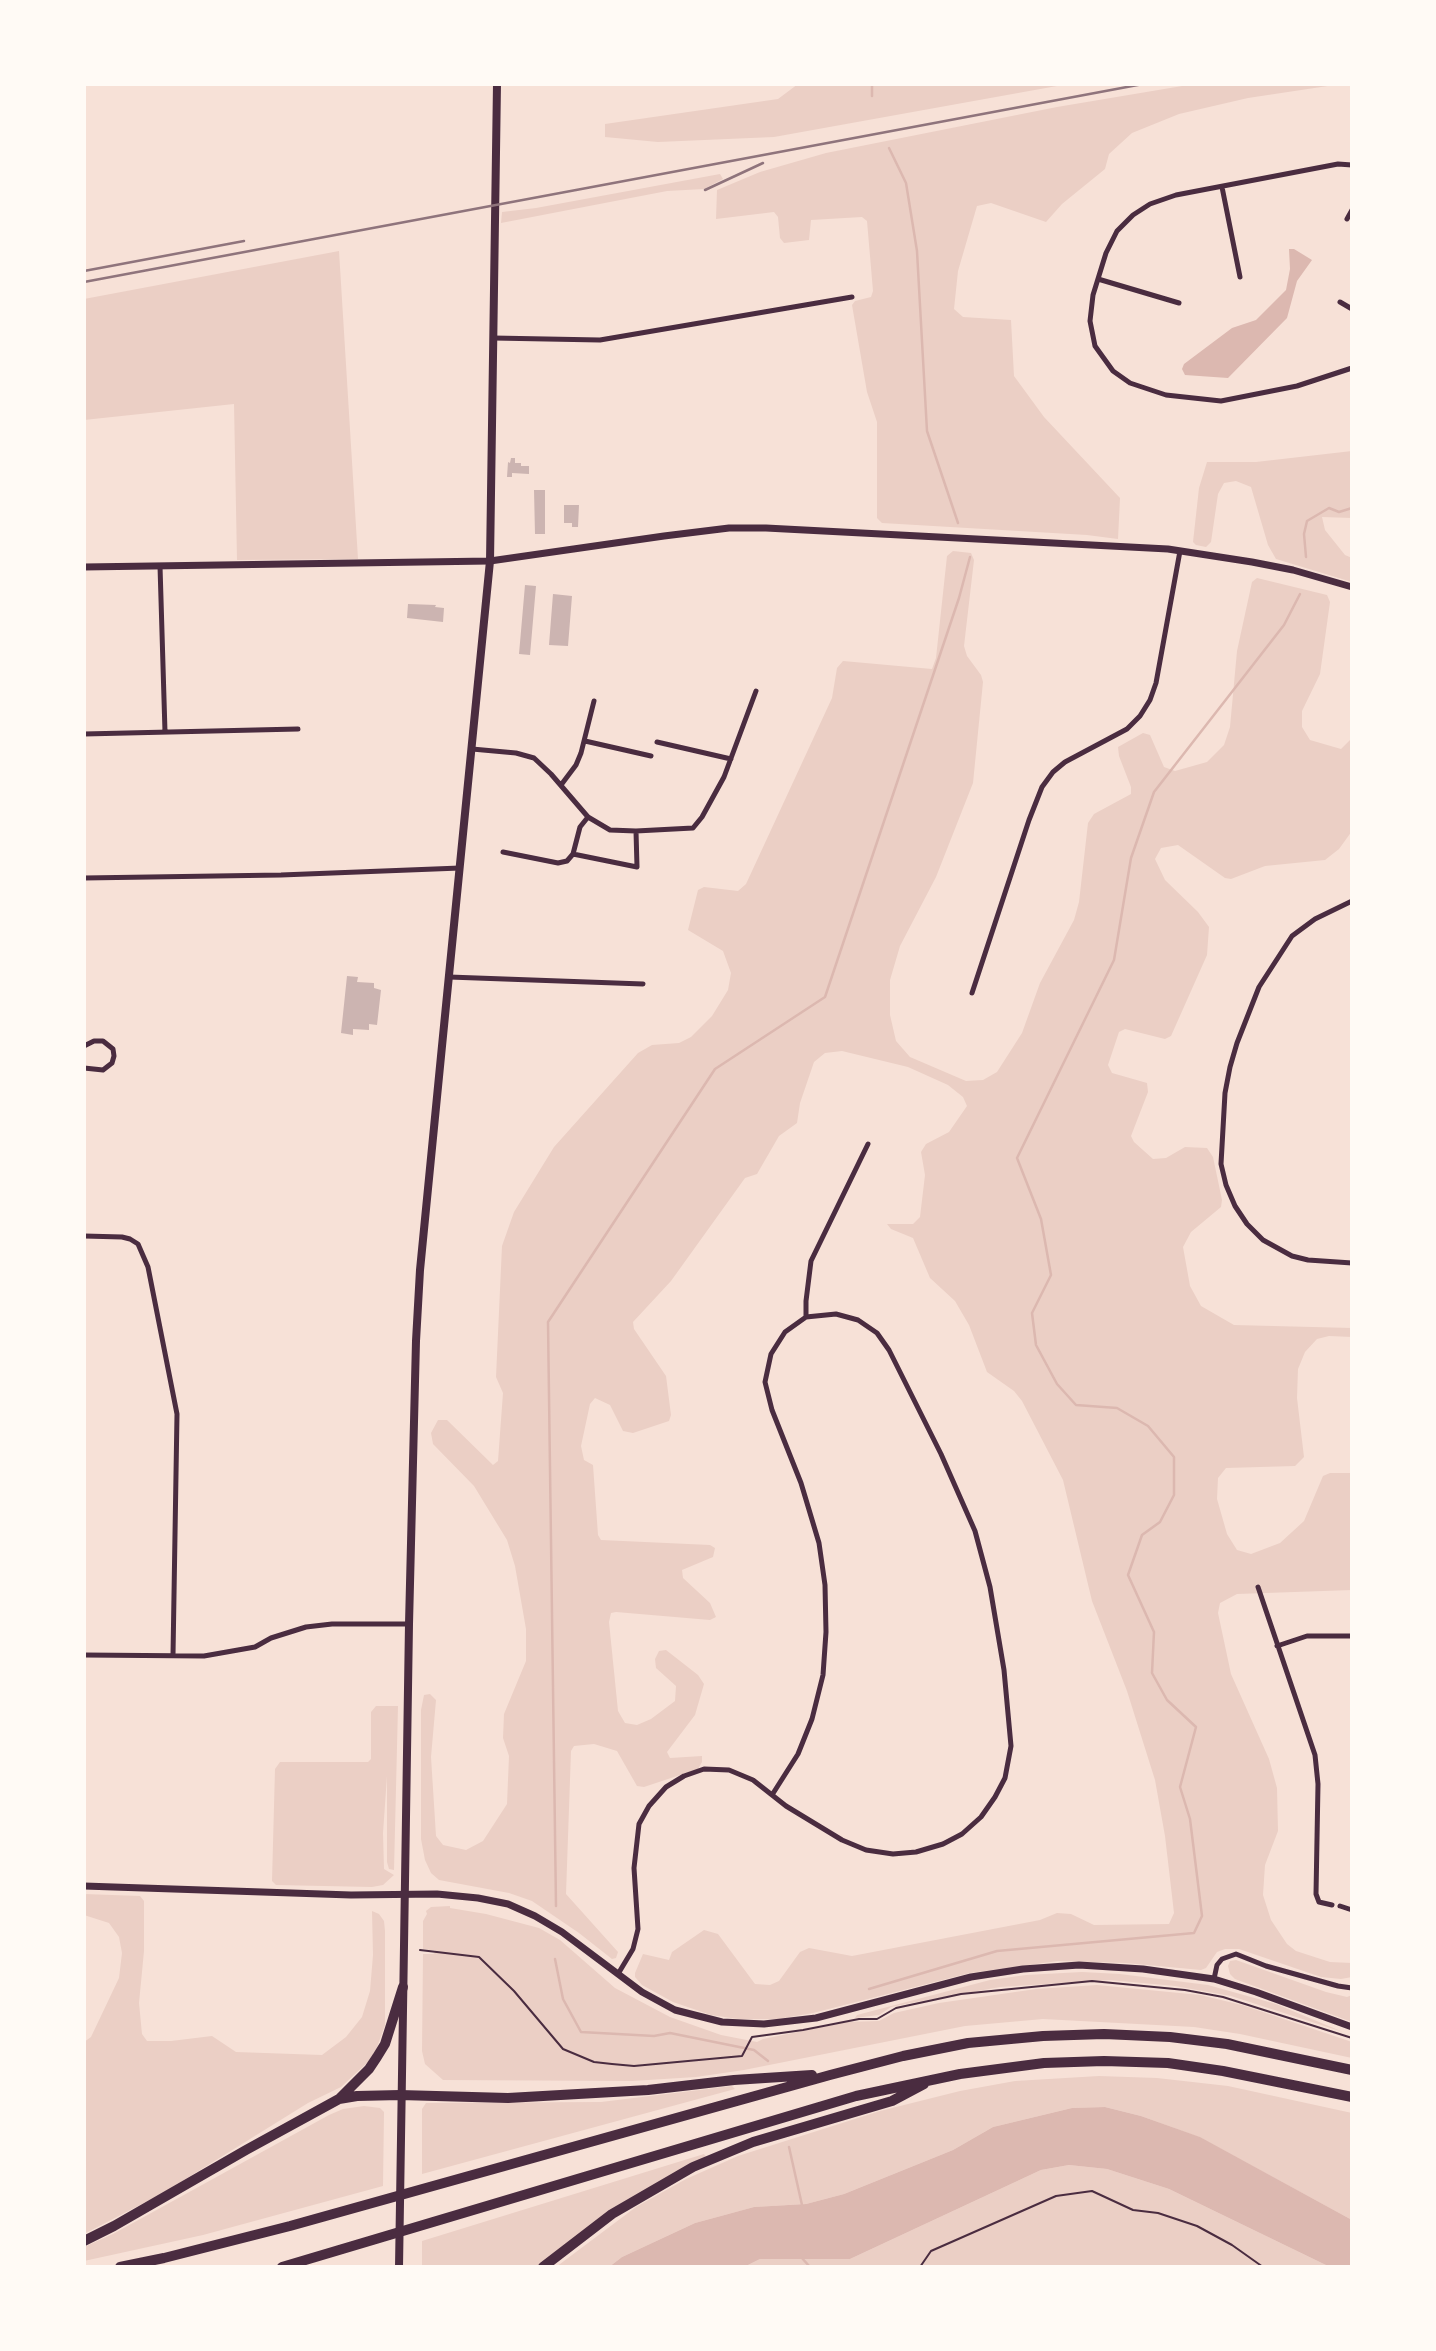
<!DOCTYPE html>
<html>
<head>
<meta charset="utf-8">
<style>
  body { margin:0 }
  #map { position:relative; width:1436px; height:2351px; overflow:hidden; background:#f7e1d7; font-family:"IBM Plex Sans",sans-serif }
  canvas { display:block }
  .frame { position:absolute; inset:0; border:86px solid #fffaf5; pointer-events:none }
</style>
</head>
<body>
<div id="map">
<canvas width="1436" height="2351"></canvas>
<div class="frame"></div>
</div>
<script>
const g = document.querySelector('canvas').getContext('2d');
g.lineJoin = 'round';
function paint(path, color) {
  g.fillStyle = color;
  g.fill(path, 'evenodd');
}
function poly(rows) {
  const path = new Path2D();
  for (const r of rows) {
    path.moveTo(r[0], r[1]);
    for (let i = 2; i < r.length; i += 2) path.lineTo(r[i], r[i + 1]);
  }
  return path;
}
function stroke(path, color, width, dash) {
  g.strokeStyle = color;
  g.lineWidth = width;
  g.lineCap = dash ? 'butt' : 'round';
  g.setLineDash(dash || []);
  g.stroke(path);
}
const green = poly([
  [798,84,1068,84,774,137,658,142,605,137,605,124,778,99],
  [1194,84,1341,84,1248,98,1179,114,1132,133,1109,154,1105,169,1062,204,1046,222,991,203,977,206,958,271,954,309,963,317,1011,320,1014,376,1044,417,1120,498,1118,539,1087,535,882,523,877,518,877,422,867,392,852,305,855,301,871,297,873,291,867,221,862,217,811,220,809,240,784,243,780,238,778,217,774,212,716,219,717,190,760,172,826,153,1057,107],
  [720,174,723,179,704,189,667,191,501,223,502,212,536,208],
  [339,251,358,559,237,560,234,404,84,420,84,299],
  [1352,451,1352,518,1322,517,1325,530,1345,555,1352,558,1352,582,1276,559,1268,545,1251,487,1236,481,1224,483,1218,494,1211,542,1206,547,1196,545,1193,542,1199,488,1207,462,1256,462],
  [953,551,971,553,974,560,964,646,967,656,981,675,983,682,973,783,936,877,900,946,890,980,890,1015,896,1041,910,1057,966,1081,983,1080,997,1072,1022,1033,1040,983,1074,920,1079,902,1088,823,1094,814,1131,794,1131,787,1119,756,1118,747,1143,733,1150,735,1164,767,1175,771,1207,762,1224,745,1230,727,1237,651,1252,582,1257,578,1327,595,1330,602,1320,674,1302,711,1302,727,1310,740,1341,749,1352,738,1352,831,1339,849,1325,860,1265,866,1231,879,1225,878,1178,845,1161,848,1155,859,1165,880,1198,912,1209,927,1207,955,1171,1036,1165,1039,1125,1029,1119,1032,1108,1065,1112,1073,1147,1083,1148,1092,1131,1136,1134,1142,1153,1159,1166,1158,1185,1147,1207,1148,1213,1157,1222,1200,1221,1207,1191,1232,1183,1247,1190,1286,1201,1306,1234,1325,1352,1328,1352,1337,1329,1336,1317,1339,1305,1352,1298,1369,1297,1398,1304,1457,1295,1466,1226,1468,1218,1478,1217,1499,1227,1534,1237,1550,1251,1554,1280,1543,1304,1521,1323,1476,1330,1473,1352,1473,1352,1590,1237,1594,1220,1603,1218,1613,1231,1674,1269,1759,1277,1788,1278,1831,1265,1865,1263,1895,1271,1920,1287,1944,1296,1951,1330,1962,1352,1963,1352,1977,1341,1979,1321,1977,1239,1949,1225,1949,1217,1952,1206,1968,1201,1970,1126,1963,1058,1961,970,1973,813,2013,778,2019,738,2019,711,2015,673,2002,642,1985,635,1977,635,1973,643,1954,669,1960,672,1952,704,1930,718,1934,755,1984,770,1985,779,1981,800,1952,809,1948,852,1956,1040,1920,1057,1913,1071,1914,1094,1925,1169,1924,1174,1913,1165,1836,1155,1780,1127,1691,1092,1601,1063,1480,1022,1401,1014,1391,987,1372,969,1325,955,1301,930,1278,913,1238,891,1229,887,1224,913,1224,920,1217,925,1175,921,1152,926,1144,949,1132,967,1106,963,1097,948,1085,908,1067,842,1051,825,1053,814,1062,800,1103,797,1123,779,1136,757,1174,745,1178,671,1281,633,1322,634,1329,666,1376,671,1415,669,1421,633,1433,623,1431,610,1405,595,1398,590,1404,581,1446,584,1460,593,1465,598,1535,601,1540,710,1545,715,1548,713,1557,682,1570,683,1578,710,1603,716,1617,710,1620,616,1612,611,1613,609,1622,618,1711,625,1723,637,1725,651,1719,675,1701,676,1686,656,1668,655,1659,659,1651,666,1650,698,1675,704,1684,695,1715,667,1752,670,1758,702,1756,702,1762,698,1769,644,1787,637,1786,617,1751,594,1744,574,1746,571,1751,566,1894,618,1952,616,1958,612,1959,579,1933,532,1901,509,1893,439,1880,431,1873,425,1860,421,1839,421,1710,424,1695,430,1694,436,1700,431,1757,436,1836,443,1845,466,1850,483,1841,507,1804,509,1756,503,1738,504,1714,526,1661,526,1629,515,1566,507,1540,474,1486,433,1444,431,1433,438,1420,447,1420,493,1465,498,1461,503,1393,496,1377,502,1246,514,1212,554,1147,638,1053,652,1045,679,1043,691,1037,712,1016,728,990,731,973,723,951,688,930,698,890,704,887,738,891,746,884,832,698,837,668,843,661,932,669,936,658,947,556],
  [376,1706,398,1706,394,1870,389,1869,387,1862,387,1776,383,1833,384,1869,394,1875,383,1885,372,1887,276,1885,272,1881,275,1769,280,1762,368,1762,371,1759,371,1712],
  [84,1894,140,1896,144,1901,144,1951,139,2003,142,2034,147,2041,171,2041,212,2036,236,2052,322,2055,346,2037,362,2017,370,1991,373,1955,372,1911,379,1914,384,1921,385,1931,385,2025,376,2050,368,2062,341,2087,308,2103,163,2193,84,2234,84,2042,91,2037,119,1978,122,1953,119,1937,109,1923,84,1915],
  [450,1906,450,1908,486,1914,539,1928,560,1940,615,1988,670,2017,721,2035,757,2042,763,2039,847,2022,879,2021,894,2013,939,2003,1036,1989,1097,1985,1200,1995,1242,2005,1352,2042,1352,2058,1240,2034,1194,2027,1043,2019,965,2026,744,2070,696,2077,632,2081,443,2080,425,2064,422,2051,423,1954,433,1954,438,1951,423,1949,423,1921,427,1914,426,1911,431,1907],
  [1236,1960,1326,1992,1347,1997,1352,1995,1352,2022,1235,1979,1230,1974,1228,1966,1230,1961],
  [1082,1972,1120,1974,1208,1985,1276,2004,1343,2032,1231,1996,1175,1986,1109,1980,1000,1987,911,2003,891,2007,879,2015,855,2018,857,2015,990,1980,1026,1975],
  [1099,2076,1157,2078,1228,2086,1352,2113,1352,2220,1199,2137,1141,2116,1105,2107,1072,2108,993,2127,953,2150,844,2194,806,2204,754,2207,695,2223,622,2257,609,2267,556,2267,636,2207,686,2179,738,2156,880,2111,960,2091,1015,2081],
  [732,2086,735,2089,422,2174,422,2109,426,2103,601,2102],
  [364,2106,380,2108,384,2112,383,2186,203,2235,84,2261,84,2247,113,2234,329,2115,343,2109],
  [704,2154,706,2157,622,2203,537,2267,422,2267,422,2241],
  [1069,2165,1107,2169,1169,2189,1330,2267,744,2267,760,2259,850,2259,1041,2170]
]);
const water = poly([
  [1289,249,1294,249,1312,260,1297,281,1287,318,1228,378,1185,375,1182,369,1184,364,1232,328,1256,320,1286,290,1290,269],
  [1105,2107,1141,2116,1200,2137,1352,2220,1352,2267,1330,2267,1169,2189,1107,2169,1069,2165,1041,2170,850,2259,760,2259,744,2267,609,2267,622,2257,695,2223,754,2207,806,2204,844,2194,953,2150,993,2127,1072,2108]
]);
const stream = poly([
  [872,84,872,96],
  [889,148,906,183,917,251,927,431,958,523],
  [1306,557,1304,534,1307,521,1329,508,1339,512,1352,508],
  [556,1906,548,1322,715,1069,825,997,959,598,970,557],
  [555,1959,563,1999,581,2032,654,2036,670,2033,754,2050,768,2061],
  [869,1989,997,1951,1194,1933,1202,1916,1190,1819,1180,1787,1196,1727,1167,1700,1152,1673,1154,1632,1128,1575,1142,1535,1160,1522,1174,1495,1174,1457,1148,1426,1117,1408,1076,1405,1057,1384,1036,1345,1032,1313,1051,1275,1041,1219,1017,1158,1114,960,1131,858,1154,792,1284,625,1300,594],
  [789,2147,802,2205],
  [801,2257,810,2267]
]);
const building = poly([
  [511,458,515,458,515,463,521,463,521,466,529,466,529,474,512,473,512,477,507,477,508,462,510,463],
  [534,490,545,490,545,534,535,534],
  [564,505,579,505,578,527,572,527,572,523,564,523],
  [525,585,536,586,530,655,519,654],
  [553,594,572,596,568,646,549,645],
  [408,604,436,605,435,607,444,608,443,622,407,618],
  [347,976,358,977,357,982,374,983,374,988,381,990,377,1025,369,1024,369,1030,353,1029,353,1035,341,1033]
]);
const path = poly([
  [420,1950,479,1957,514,1991,563,2049,594,2062,612,2064,634,2066,742,2056,752,2037,803,2030,859,2019,877,2019,896,2008,961,1994,1092,1981,1185,1990,1223,1997,1352,2038],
  [920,2267,931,2251,1056,2196,1092,2191,1133,2210,1158,2213,1197,2226,1232,2245,1263,2267]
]);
const minor = poly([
  [1352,165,1338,164,1176,195,1150,204,1133,215,1117,231,1106,253,1093,295,1090,321,1095,346,1113,371,1130,383,1166,395,1221,401,1297,386,1352,368],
  [1222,187,1240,277],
  [1347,219,1352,210],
  [1098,279,1179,303],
  [1340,302,1352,309],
  [493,338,600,340,852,297],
  [160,566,165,732],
  [84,734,298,729],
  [585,741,651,756],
  [657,742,731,759],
  [472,749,516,753,534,758,551,774,588,817,610,830,636,831,693,828,702,817,724,777,756,691],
  [561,785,576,765,581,753,594,701],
  [503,852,558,863,567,861,573,854,580,827,588,817],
  [573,854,637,867,636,831],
  [84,878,281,875,460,868],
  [1352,901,1315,919,1292,936,1259,987,1237,1043,1230,1067,1225,1093,1221,1164,1226,1185,1235,1206,1247,1224,1263,1240,1292,1256,1308,1260,1352,1263],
  [449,977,643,984],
  [972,993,1029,820,1042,787,1053,772,1065,762,1127,729,1140,716,1150,700,1156,683,1180,551],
  [84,1046,94,1041,103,1041,113,1049,114,1056,112,1063,103,1070,84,1068],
  [84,1236,122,1237,130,1239,138,1244,148,1267,177,1414,173,1655],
  [806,1317,806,1301,811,1261,868,1144],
  [1258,1587,1315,1755,1318,1784,1316,1894,1319,1902,1332,1905],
  [1277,1646,1307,1636,1352,1636],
  [84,1655,204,1656,255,1647,271,1638,306,1627,332,1624,409,1624],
  [1340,1906,1352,1910],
  [618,1974,633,1949,638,1929,634,1868,639,1824,649,1806,666,1787,684,1776,704,1769,729,1770,753,1780,786,1806,842,1840,866,1850,893,1854,916,1852,943,1844,962,1834,981,1817,995,1797,1005,1778,1011,1746,1004,1670,990,1587,975,1531,941,1454,889,1350,877,1333,858,1320,836,1314,806,1317,785,1332,771,1354,765,1382,772,1410,801,1483,819,1543,825,1585,826,1632,823,1675,812,1719,798,1754,772,1795],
  [1214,1979,1217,1965,1222,1959,1236,1954,1266,1966,1338,1986,1352,1988]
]);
const secondary = poly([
  [84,567,490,561,664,536,729,528,766,528,1168,549,1252,562,1293,570,1352,587],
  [84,1886,351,1895,437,1894,478,1898,508,1904,535,1916,562,1932,642,1992,675,2010,722,2022,764,2024,816,2018,971,1977,1023,1969,1079,1965,1143,1969,1214,1979,1256,1992,1352,2027]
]);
const primary = poly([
  [399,2267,409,1624,416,1341,420,1270,442,1046,490,561,497,84]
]);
const motorway = poly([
  [339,2099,357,2096,400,2095,508,2098,648,2090,734,2080,812,2075],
  [84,2241,114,2226,246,2150,339,2099,369,2069,377,2057,385,2044,403,1987],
  [120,2267,164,2258,290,2226,830,2075,903,2056,968,2043,1043,2036,1104,2034,1170,2037,1227,2044,1352,2070],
  [282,2267,856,2096,960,2074,1044,2063,1104,2061,1168,2063,1223,2071,1352,2097],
  [543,2267,612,2214,693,2167,753,2142,892,2101,924,2084]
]);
const rail = poly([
  [705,190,763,163],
  [84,271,244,241],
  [84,282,1143,84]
]);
paint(green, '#ebcfc5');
paint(water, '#dcb8b0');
stroke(stream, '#dcb8b0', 2.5);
paint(building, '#ccb4b1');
stroke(path, '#4a2c40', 2);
stroke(minor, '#4a2c40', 5);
stroke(secondary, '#4a2c40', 7);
stroke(primary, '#4a2c40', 8);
stroke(motorway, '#4a2c40', 10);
stroke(rail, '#8f747c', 2.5);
</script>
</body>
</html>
